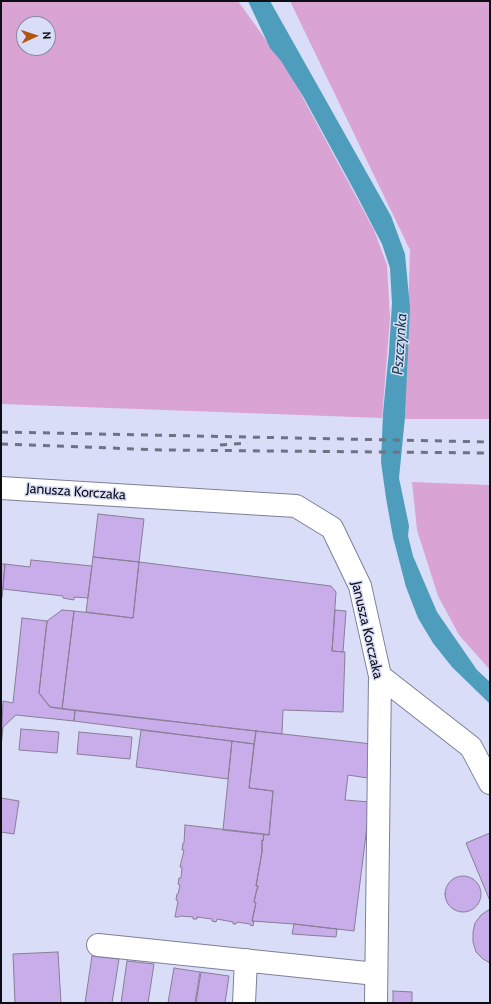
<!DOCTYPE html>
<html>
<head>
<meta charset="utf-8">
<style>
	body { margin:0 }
	#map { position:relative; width:491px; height:1004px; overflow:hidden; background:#d9ddf7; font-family:Cabin,sans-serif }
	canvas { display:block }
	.frame { position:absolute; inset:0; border:2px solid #0c0d15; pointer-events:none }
	.north { position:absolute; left:16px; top:16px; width:40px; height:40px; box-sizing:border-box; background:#d9ddf7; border:1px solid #878a9d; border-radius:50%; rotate:87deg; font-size:11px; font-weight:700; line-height:16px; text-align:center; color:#0c0d15 }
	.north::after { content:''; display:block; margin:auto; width:14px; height:18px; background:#b4540f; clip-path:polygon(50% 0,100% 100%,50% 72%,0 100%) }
</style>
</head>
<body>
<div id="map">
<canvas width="491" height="1004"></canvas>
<div class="frame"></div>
<div class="north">N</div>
</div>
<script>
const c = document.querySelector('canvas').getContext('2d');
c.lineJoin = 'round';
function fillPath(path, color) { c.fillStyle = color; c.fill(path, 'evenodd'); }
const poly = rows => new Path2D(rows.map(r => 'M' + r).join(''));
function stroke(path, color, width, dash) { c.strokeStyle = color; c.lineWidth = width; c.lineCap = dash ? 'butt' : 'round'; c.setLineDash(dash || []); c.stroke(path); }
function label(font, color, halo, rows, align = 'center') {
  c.font = font + ' Cabin,sans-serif'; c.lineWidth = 3; c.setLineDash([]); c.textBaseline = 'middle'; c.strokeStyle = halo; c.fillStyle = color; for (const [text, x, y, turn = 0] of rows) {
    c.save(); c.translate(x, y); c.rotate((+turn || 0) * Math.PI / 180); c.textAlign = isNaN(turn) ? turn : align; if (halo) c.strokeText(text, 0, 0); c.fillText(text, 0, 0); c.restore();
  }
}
fillPath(poly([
	[1,1,238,1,289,72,374,230,387,265,390,318,382,418,1,404],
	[24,24,48,24,48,48,24,48],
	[290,1,488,1,490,3,490,419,405,419,410,250],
	[412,482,490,485,490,670,459,635,438,596,417,530]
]), '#d9a4d3');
fillPath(poly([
	[248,1,270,1,391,216,405,254,410,308,405,417,399,478,409,526,408,536,413,556,437,612,477,670,490,682,490,704,452,667,433,643,418,618,406,587,393,537,386,498,381,462,383,413,389,351,392,303,390,268,382,244,355,192,304,98,281,61,270,48]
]), '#4f9dbc');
const building = poly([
	[98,514,144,519,139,562,93,557,98,514],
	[93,557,139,562,133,618,86,612,93,557],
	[31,560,92,566,88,598,74,597,74,600,63,598,63,596,3,589,5,564,30,567,31,560],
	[139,562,331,586,336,592,332,651,345,652,343,712,283,710,282,734,62,709,74,611,133,618,139,562],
	[1,564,5,564,2,598,1,598,1,564],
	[62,610,74,611,62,709,50,707,39,693,47,621,62,610],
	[335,610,346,611,343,652,332,651,335,610],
	[22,618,47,621,39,693,50,707,75,710,74,721,16,715,3,727,1,748,3,701,13,703,22,618],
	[75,710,256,731,254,744,74,721,75,710],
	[21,729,59,732,57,753,19,750,21,729],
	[141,730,232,741,228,779,136,767,141,730],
	[256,731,372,744,368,778,348,775,345,800,370,802,354,931,294,924,252,921,256,903,254,902,256,893,258,886,256,886,262,852,262,840,263,841,264,834,269,835,273,791,249,788,256,731],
	[79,732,132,737,130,759,77,754,79,732],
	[232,741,254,744,249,788,273,791,269,835,223,830,232,741],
	[1,798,19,801,14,834,1,832,1,798],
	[185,825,264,834,263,841,262,840,262,852,256,886,258,886,256,893,254,902,256,903,252,921,254,921,253,926,250,925,250,924,237,922,236,924,233,924,233,922,217,919,216,922,212,921,212,919,197,917,197,919,193,919,193,917,180,916,179,917,175,917,178,901,176,900,177,894,178,894,180,885,178,884,179,878,181,878,182,867,180,867,184,850,182,850,183,843,184,843,185,825],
	[490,833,490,901,466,843,490,833],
	'445 894a18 18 0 1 1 36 0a18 18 0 1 1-36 0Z',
	[490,909,490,963,483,959,476,952,473,942,473,932,475,923,481,915,490,909],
	[294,924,337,929,336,937,292,934,294,924],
	[58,952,61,1003,15,1003,13,954,58,952],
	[92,956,119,959,112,1003,85,1003,92,956],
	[127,961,154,964,148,1003,121,1003,127,961],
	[174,968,200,972,195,1003,168,1003,174,968],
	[201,972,229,976,225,1003,196,1003,201,972],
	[393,991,412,992,412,1003,393,1003,393,991]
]);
fillPath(building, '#c8adea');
stroke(building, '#887e95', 1);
const minor = poly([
	[1,488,296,506,332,528,360,586,380,676,376,1003],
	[380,676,471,747,490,783],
	[98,945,376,974],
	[244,1003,246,960]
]);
stroke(minor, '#7d8097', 24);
stroke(minor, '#fff', 22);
stroke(poly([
	[1,432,490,442],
	[1,444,164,450,490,453],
	[220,445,248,443]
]), '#6f7283', 3, [7, 7]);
label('14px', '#0c0d15', '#d9ddf7', [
	["Janusza Korczaka",76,492,4],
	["Janusza Korczaka",367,630,77]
]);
label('italic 15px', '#193d4b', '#d9ddf7', [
	["Pszczynka",400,344,-86]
]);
</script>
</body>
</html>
